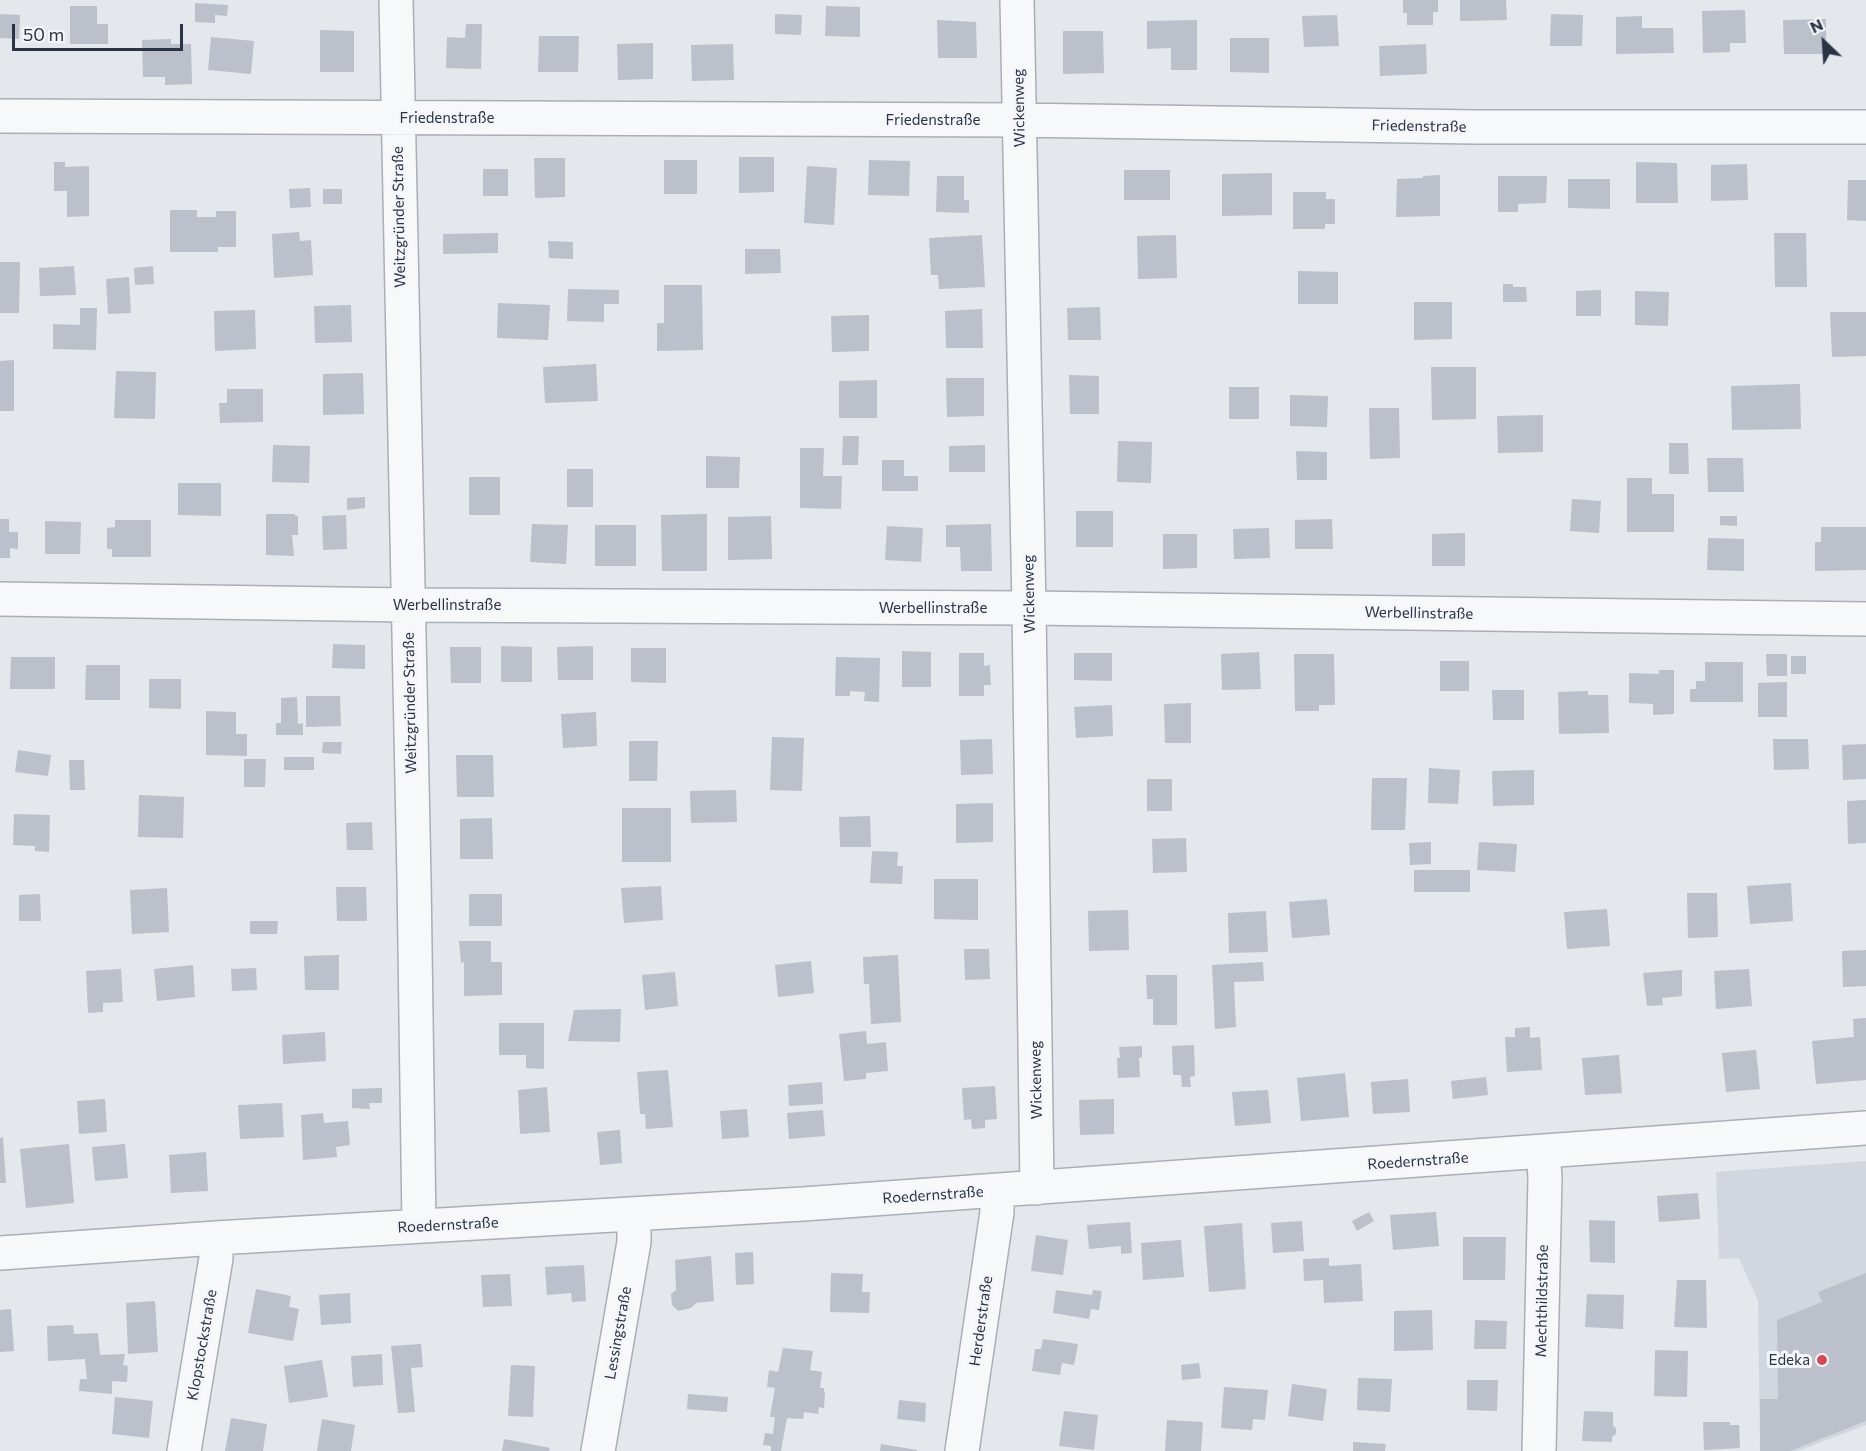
<!DOCTYPE html>
<html>
<head>
<meta charset="utf-8">
<style>
	body { margin:0 }
	#map { position:relative; width:1866px; height:1451px; overflow:hidden; background:#e4e7ec; font-family:Commissioner,sans-serif }
	canvas { display:block }
	.north { position:absolute; left:1794px; top:12px; width:60px; height:60px; -webkit-text-stroke:4px #f4f6f9; paint-order:stroke; rotate:335deg; font-size:16px; font-weight:700; line-height:24px; text-align:center; color:#2b3445 }
	.north::after { content:''; display:block; margin:auto; width:21px; height:27px; background:#2b3445; clip-path:polygon(50% 0,100% 100%,50% 72%,0 100%) }
	.scale { position:absolute; left:12px; top:24px; width:171px; height:27px; box-sizing:border-box; border:3px solid #2b3445; border-top:0; padding-left:8px; font-size:18px; line-height:21px; white-space:nowrap; color:#2b3445; -webkit-text-stroke:4px #f4f6f9; paint-order:stroke }
</style>
</head>
<body>
<div id="map">
<canvas width="1866" height="1451"></canvas>
<div class="north">N</div>
<div class="scale">50 m</div>
</div>
<script>
const c = document.querySelector('canvas').getContext('2d');
c.lineJoin = 'round';
function fillPath(path, color) { c.fillStyle = color; c.fill(path, 'evenodd'); }
const poly = rows => new Path2D(rows.map(r => 'M' + r).join(''));
function stroke(path, color, width, dash) { c.strokeStyle = color; c.lineWidth = width; c.lineCap = dash ? 'butt' : 'round'; c.setLineDash(dash || []); c.stroke(path); }
function label(font, color, halo, rows, align = 'center') {
  c.font = font + ' Commissioner,sans-serif'; c.lineWidth = 6; c.setLineDash([]); c.textBaseline = 'middle'; c.strokeStyle = halo; c.fillStyle = color; for (const [text, x, y, turn = 0] of rows) {
    c.save(); c.translate(x, y); c.rotate((+turn || 0) * Math.PI / 180); c.textAlign = isNaN(turn) ? turn : align; if (halo) c.strokeText(text, 0, 0); c.fillText(text, 0, 0); c.restore();
  }
}
fillPath(poly([
	[1866,1161,1866,1425,1798,1451,1760,1451,1758,1301,1739,1258,1719,1259,1716,1172]
]), '#d2d6de');
fillPath(poly([
	[1403,0,1438,0,1438,12,1433,12,1433,25,1407,25,1407,13,1403,13],
	[1460,0,1506,0,1507,20,1460,21],
	[195,3,228,5,227,16,215,15,215,23,195,22],
	[70,6,97,6,97,24,108,24,108,44,70,44],
	[826,6,860,7,860,37,825,36],
	[1745,10,1746,43,1730,43,1730,52,1703,53,1702,11],
	[0,14,20,15,19,39,0,38],
	[775,14,802,15,801,35,775,34],
	[1551,14,1583,15,1582,46,1550,46],
	[1337,15,1339,46,1304,47,1302,16],
	[1642,16,1642,28,1673,28,1674,53,1616,54,1616,17],
	[1826,19,1826,54,1784,54,1783,20],
	[937,20,976,22,977,58,938,58],
	[1197,20,1197,70,1171,70,1171,48,1147,49,1147,21],
	[466,24,482,24,481,69,446,68,447,37,465,38],
	[320,30,354,31,354,72,320,72],
	[1063,31,1103,31,1104,73,1063,74],
	[539,36,579,36,578,72,538,72],
	[211,37,254,41,251,74,208,70],
	[1230,38,1269,38,1269,73,1230,72],
	[171,39,171,44,191,44,192,84,165,85,165,77,143,77,142,40],
	[653,43,653,79,618,80,617,44],
	[733,44,734,80,692,81,691,45],
	[1426,44,1427,74,1380,76,1379,46],
	[739,157,774,157,774,192,739,193],
	[534,158,565,158,565,197,535,198],
	[664,160,697,160,697,194,664,194],
	[869,160,910,161,909,196,868,195],
	[54,162,65,162,65,167,89,166,89,216,67,217,67,191,54,191],
	[1636,162,1677,163,1678,203,1636,203],
	[1747,164,1748,200,1711,201,1711,165],
	[807,166,837,168,834,225,804,223],
	[483,169,508,169,508,196,483,196],
	[1124,170,1170,170,1170,200,1124,200],
	[1272,173,1272,215,1222,216,1222,174],
	[1440,175,1440,216,1396,217,1397,179,1423,178,1423,176],
	[937,176,964,176,964,200,969,200,969,213,936,212],
	[1498,176,1547,176,1546,203,1518,204,1518,212,1498,212],
	[1568,179,1610,179,1610,209,1568,208],
	[1848,180,1866,180,1866,221,1847,220],
	[310,188,311,207,290,208,289,189],
	[323,189,342,189,342,204,323,204],
	[1293,192,1326,192,1326,199,1335,199,1335,224,1325,224,1325,229,1293,229],
	[170,210,197,210,197,217,216,217,216,211,236,211,236,247,218,247,218,252,170,252],
	[299,232,300,241,311,240,313,275,274,278,272,234],
	[498,233,498,253,443,254,443,234],
	[1774,233,1806,233,1807,287,1775,287],
	[982,235,985,287,939,289,938,275,931,275,929,238],
	[1176,235,1177,278,1138,279,1137,236],
	[548,241,573,242,573,259,549,258],
	[745,249,780,249,781,273,745,274],
	[0,262,20,262,19,313,0,313],
	[74,266,76,295,40,296,39,268],
	[153,266,154,284,135,285,134,268],
	[1298,271,1338,272,1338,304,1298,304],
	[129,277,131,313,108,314,106,279],
	[1503,284,1513,284,1513,287,1526,287,1527,302,1503,302],
	[664,285,702,285,703,350,657,351,657,323,664,323],
	[568,289,619,290,619,304,604,304,604,322,567,321],
	[1601,290,1601,316,1576,316,1576,291],
	[1635,291,1669,292,1668,326,1635,325],
	[1414,302,1452,302,1452,339,1414,340],
	[498,303,550,305,548,340,497,338],
	[351,305,352,342,315,343,314,306],
	[1100,307,1101,340,1068,340,1067,308],
	[80,308,97,308,96,350,53,349,53,324,80,325],
	[982,309,983,348,946,348,945,311],
	[255,310,256,349,215,351,214,311],
	[1830,312,1866,312,1866,356,1832,357],
	[869,315,869,351,832,352,831,316],
	[14,360,14,411,0,411,0,361],
	[596,364,598,401,545,403,543,367],
	[1431,367,1476,367,1476,419,1432,420],
	[116,371,156,372,155,419,114,418],
	[363,373,364,414,323,415,323,374],
	[1069,375,1099,376,1099,414,1070,414],
	[946,378,984,378,984,416,947,417],
	[877,380,877,418,839,418,839,381],
	[1800,384,1801,429,1732,430,1731,386],
	[1229,387,1259,387,1259,419,1229,419],
	[227,389,263,389,263,422,220,423,219,403,227,403],
	[1290,395,1328,396,1327,427,1290,426],
	[1369,408,1399,408,1400,458,1370,459],
	[1543,415,1543,452,1498,453,1497,416],
	[843,436,859,436,858,465,842,465],
	[1118,441,1152,442,1151,483,1117,482],
	[1669,443,1688,443,1689,474,1669,474],
	[273,445,310,446,309,483,272,482],
	[985,445,985,472,949,472,949,446],
	[800,448,824,448,823,476,842,476,841,509,800,508],
	[1296,451,1327,452,1327,480,1297,480],
	[706,456,740,457,739,488,706,488],
	[1707,458,1743,458,1744,492,1708,492],
	[882,460,904,460,904,476,918,476,918,491,882,491],
	[567,469,593,469,593,507,567,507],
	[469,477,500,477,500,515,469,515],
	[1627,478,1652,478,1652,494,1674,494,1674,532,1627,532],
	[178,483,221,483,221,516,178,515],
	[365,497,365,508,347,510,347,498],
	[1572,499,1601,501,1599,533,1570,531],
	[1076,511,1113,511,1113,547,1076,547],
	[266,514,295,514,295,516,298,516,298,535,292,535,294,556,266,555],
	[707,514,707,571,662,571,661,515],
	[346,515,347,549,323,550,322,516],
	[771,516,772,559,728,560,728,517],
	[1720,516,1737,516,1737,526,1720,525],
	[0,519,9,519,9,532,18,532,18,549,10,548,10,558,0,558],
	[1332,519,1333,549,1295,549,1295,520],
	[115,520,151,520,151,557,112,557,112,549,107,549,107,528,115,527],
	[45,521,81,522,80,554,45,554],
	[532,524,568,525,566,564,530,562],
	[991,524,992,571,961,571,960,547,946,547,946,525],
	[595,525,636,525,636,566,595,566],
	[887,526,923,528,921,562,885,560],
	[1821,527,1866,527,1866,570,1815,571,1815,542,1821,542],
	[1269,528,1270,558,1234,559,1233,529],
	[1465,533,1465,566,1432,566,1432,534],
	[1163,534,1197,534,1197,568,1163,569],
	[1708,538,1744,539,1744,571,1707,570],
	[333,644,365,645,365,669,332,668],
	[501,646,532,647,532,682,501,682],
	[593,646,593,680,558,680,557,647],
	[450,647,481,647,481,683,451,683],
	[631,648,666,648,666,683,631,682],
	[902,651,931,652,931,687,902,687],
	[1259,652,1261,689,1222,690,1221,654],
	[959,653,984,653,984,666,990,665,991,685,984,685,984,696,959,696],
	[1074,653,1112,653,1112,681,1074,680],
	[1294,654,1334,654,1335,705,1319,705,1319,711,1295,711],
	[1766,654,1787,654,1787,676,1767,676],
	[1791,656,1806,656,1806,674,1791,674],
	[11,657,55,657,55,689,10,689],
	[836,657,880,658,879,702,864,701,865,692,850,691,850,696,835,696],
	[1440,661,1469,661,1469,691,1440,691],
	[1705,662,1743,662,1743,702,1690,702,1690,689,1696,689,1696,681,1705,681],
	[86,665,120,665,120,700,85,700],
	[1659,670,1674,670,1674,714,1653,715,1653,704,1629,703,1629,673,1659,674],
	[149,679,181,679,181,709,149,708],
	[1787,682,1787,717,1758,717,1758,683],
	[1492,690,1524,690,1524,720,1493,720],
	[1588,691,1588,695,1608,695,1609,733,1559,734,1558,692],
	[306,696,340,696,341,726,306,727],
	[297,697,298,724,303,723,303,735,276,735,276,723,281,723,281,698],
	[1191,703,1191,743,1165,743,1164,704],
	[1112,705,1113,736,1076,738,1074,707],
	[206,711,236,712,236,734,247,734,247,756,206,755],
	[596,712,597,746,563,748,561,714],
	[772,737,804,738,802,791,770,790],
	[992,739,993,774,961,775,960,740],
	[1773,739,1808,739,1809,769,1774,770],
	[629,741,658,741,657,781,629,781],
	[323,742,342,742,341,754,322,753],
	[1866,744,1866,779,1843,780,1842,745],
	[18,750,51,755,48,776,15,772],
	[456,755,493,755,494,797,457,797],
	[284,757,314,757,314,770,284,770],
	[244,759,266,759,265,787,244,787],
	[69,760,84,760,85,790,70,790],
	[1429,768,1460,770,1458,804,1428,803],
	[1534,770,1534,805,1493,806,1492,771],
	[1372,778,1407,778,1405,830,1371,830],
	[1147,779,1172,779,1172,811,1147,811],
	[736,790,737,822,691,823,690,791],
	[139,795,184,797,183,838,138,837],
	[1866,800,1866,843,1848,844,1847,801],
	[993,803,993,842,956,843,956,804],
	[622,808,671,808,671,862,622,862],
	[14,814,50,815,49,852,35,851,35,846,13,845],
	[870,816,871,847,840,847,839,817],
	[492,818,493,859,460,859,460,819],
	[372,822,373,850,347,850,346,823],
	[1186,838,1187,872,1153,873,1152,839],
	[1431,842,1431,864,1410,865,1409,843],
	[1479,842,1517,844,1515,872,1477,870],
	[872,851,898,852,897,866,903,866,902,884,870,883],
	[1414,870,1470,870,1470,892,1414,892],
	[934,879,978,879,978,920,934,919],
	[1791,883,1793,921,1750,924,1747,886],
	[661,886,663,920,624,923,621,888],
	[336,887,366,887,367,921,337,921],
	[167,888,169,932,132,934,130,890],
	[1687,893,1717,893,1718,937,1688,938],
	[40,894,41,921,19,921,19,895],
	[469,894,502,894,502,926,469,926],
	[1327,899,1330,935,1292,938,1289,902],
	[1607,909,1610,946,1567,949,1564,912],
	[1128,910,1129,950,1089,951,1088,911],
	[1266,911,1268,952,1229,953,1228,913],
	[250,921,278,921,277,934,250,934],
	[459,941,491,941,491,962,502,962,502,995,464,996,464,962,461,963],
	[964,949,989,949,990,979,965,980],
	[1866,950,1866,986,1843,987,1842,951],
	[339,955,339,990,305,990,304,956],
	[898,955,901,1022,871,1024,869,984,864,984,863,957],
	[811,961,814,993,778,997,775,965],
	[1263,962,1264,981,1234,982,1236,1027,1215,1029,1212,965],
	[193,965,195,997,157,1001,154,969],
	[256,968,257,990,232,991,231,969],
	[121,969,123,1002,103,1003,103,1012,88,1013,86,971],
	[1749,969,1752,1006,1716,1009,1714,971],
	[1682,970,1682,996,1662,998,1663,1005,1647,1006,1643,973],
	[675,972,678,1006,645,1010,642,975],
	[1146,975,1177,975,1177,1025,1153,1025,1153,999,1147,999],
	[621,1009,620,1042,568,1041,574,1010],
	[1866,1018,1866,1080,1816,1084,1812,1041,1854,1037,1853,1019],
	[499,1023,544,1023,544,1069,526,1068,526,1055,499,1055],
	[1530,1027,1530,1038,1540,1037,1542,1070,1507,1072,1505,1037,1515,1037,1515,1028],
	[866,1031,867,1044,886,1042,888,1071,866,1073,866,1079,844,1081,839,1034],
	[325,1032,326,1061,283,1064,282,1035],
	[1194,1045,1195,1076,1190,1077,1191,1087,1182,1087,1181,1075,1173,1075,1172,1046],
	[1142,1046,1142,1057,1139,1058,1140,1077,1118,1078,1117,1058,1120,1058,1119,1047],
	[1756,1050,1760,1089,1726,1092,1722,1053],
	[1619,1055,1622,1093,1585,1095,1582,1058],
	[668,1070,673,1127,646,1129,645,1114,640,1114,637,1072],
	[1345,1073,1349,1117,1301,1121,1297,1078],
	[1486,1077,1488,1095,1453,1099,1451,1081],
	[1408,1079,1410,1112,1373,1114,1371,1082],
	[822,1082,823,1104,789,1106,788,1085],
	[995,1086,997,1119,985,1120,985,1128,972,1129,971,1119,964,1120,962,1088],
	[547,1087,550,1132,520,1134,518,1090],
	[382,1088,382,1103,369,1103,370,1109,352,1108,352,1089],
	[1268,1090,1271,1123,1235,1126,1232,1092],
	[105,1099,107,1132,79,1134,77,1101],
	[1114,1099,1114,1134,1080,1135,1079,1100],
	[282,1103,284,1137,240,1139,238,1105],
	[747,1109,749,1137,722,1139,720,1111],
	[823,1110,825,1136,789,1139,787,1113],
	[323,1113,324,1123,348,1121,350,1145,336,1147,337,1157,303,1160,301,1115],
	[620,1130,622,1163,600,1165,597,1132],
	[3,1137,6,1183,0,1183,0,1138],
	[69,1144,74,1203,26,1208,20,1149],
	[125,1144,128,1178,95,1181,92,1147],
	[206,1152,208,1191,171,1193,169,1155],
	[1698,1193,1700,1219,1659,1222,1657,1196],
	[1369,1212,1374,1221,1357,1231,1352,1221],
	[1436,1212,1439,1246,1393,1250,1390,1215],
	[1589,1220,1615,1221,1615,1263,1590,1262],
	[1302,1221,1304,1251,1273,1253,1271,1223],
	[1130,1222,1132,1253,1121,1254,1121,1246,1089,1249,1087,1225],
	[1242,1223,1246,1289,1209,1292,1204,1226],
	[1036,1235,1068,1240,1063,1275,1031,1271],
	[1463,1237,1506,1237,1505,1280,1463,1280],
	[1181,1240,1184,1277,1143,1280,1141,1243],
	[753,1252,754,1284,736,1285,735,1253],
	[711,1256,714,1301,696,1303,691,1308,678,1311,672,1305,671,1294,676,1290,675,1260],
	[1329,1258,1329,1266,1361,1264,1363,1301,1324,1303,1323,1280,1304,1281,1303,1259],
	[584,1265,586,1301,572,1302,571,1293,547,1295,545,1267],
	[831,1273,863,1274,862,1292,870,1292,869,1313,830,1312],
	[1866,1273,1866,1421,1790,1451,1760,1451,1760,1399,1778,1399,1777,1320,1822,1302,1818,1292],
	[510,1274,512,1306,483,1307,481,1275],
	[1677,1280,1706,1280,1707,1328,1674,1327],
	[256,1289,291,1296,289,1307,299,1309,293,1341,248,1333],
	[1056,1290,1092,1295,1093,1290,1102,1291,1099,1310,1091,1309,1089,1319,1053,1313],
	[350,1293,351,1323,321,1325,319,1295],
	[1587,1294,1624,1295,1623,1329,1585,1327],
	[155,1301,158,1352,128,1354,126,1303],
	[11,1309,14,1351,0,1352,0,1310],
	[1432,1310,1433,1350,1394,1351,1394,1311],
	[1475,1320,1507,1321,1506,1349,1474,1349],
	[73,1325,74,1334,98,1333,100,1355,125,1354,123,1365,128,1366,127,1382,112,1381,112,1394,79,1391,80,1379,87,1379,85,1359,48,1361,47,1326],
	[1043,1339,1078,1344,1074,1365,1062,1363,1060,1375,1032,1371,1035,1349,1041,1349],
	[421,1344,423,1367,411,1368,415,1412,398,1413,391,1346],
	[783,1348,813,1351,810,1370,822,1372,820,1388,824,1388,824,1392,825,1392,824,1408,819,1407,818,1414,804,1412,803,1419,787,1418,781,1451,771,1451,771,1446,763,1445,765,1433,773,1434,775,1417,770,1417,775,1388,767,1387,769,1370,778,1372],
	[1655,1350,1688,1351,1687,1397,1654,1396],
	[382,1354,383,1385,353,1387,351,1356],
	[322,1360,328,1397,289,1403,284,1366],
	[1199,1363,1201,1378,1182,1380,1181,1365],
	[511,1365,535,1366,533,1417,508,1416],
	[1358,1378,1392,1379,1390,1412,1357,1410],
	[1467,1380,1498,1380,1497,1411,1467,1410],
	[1292,1384,1327,1389,1323,1421,1288,1416],
	[1224,1387,1268,1390,1265,1420,1253,1419,1252,1430,1221,1428],
	[688,1394,728,1397,727,1412,687,1409],
	[115,1397,153,1401,149,1438,112,1434],
	[899,1400,926,1403,925,1422,897,1419],
	[1064,1411,1098,1415,1094,1450,1059,1446],
	[1584,1411,1613,1412,1613,1426,1616,1428,1616,1434,1612,1437,1612,1442,1582,1441],
	[231,1418,267,1424,263,1451,225,1451],
	[322,1419,355,1425,351,1451,317,1451],
	[1167,1420,1203,1422,1201,1451,1165,1451],
	[1703,1422,1730,1422,1730,1425,1739,1425,1740,1448,1704,1450],
	[504,1439,550,1448,549,1451,502,1451],
	[1353,1442,1386,1444,1385,1451,1353,1451],
	[881,1444,917,1450,917,1451,880,1451]
]), '#bbc0ca');
const minor = poly([
	[396,0,414,878,419,1226],
	[1017,0,1029,608,1037,1188],
	[0,116,1019,120,1476,127,1866,127],
	[0,599,407,605,1029,608,1866,619],
	[0,1253,216,1238,803,1204,1866,1128],
	[184,1451,216,1258,216,1238],
	[598,1451,634,1242,634,1215],
	[962,1451,997,1212,997,1191],
	[1539,1451,1545,1177,1543,1152]
]);
stroke(minor, '#a9aeb7', 36);
stroke(minor, '#f7f8fa', 33);
for (const [x, y, r, color] of [
	[1822,1360,6,"#d1495b"]
]) { const dot = new Path2D(); dot.arc(x, y, r, 0, 2 * Math.PI); c.fillStyle = color; c.fill(dot); stroke(dot, '#f4f6f9', 2); }
label('15px', '#2b3445', '#f4f6f9', [
	["Wickenweg",1019,108,-91],
	["Friedenstraße",447,118],
	["Friedenstraße",933,120],
	["Friedenstraße",1419,126,1],
	["Weitzgründer Straße",399,217,-91],
	["Wickenweg",1029,594,-91],
	["Werbellinstraße",447,605],
	["Werbellinstraße",933,608],
	["Werbellinstraße",1419,613,1],
	["Weitzgründer Straße",410,703,-91],
	["Wickenweg",1036,1080,-91],
	["Roedernstraße",1418,1161,-4],
	["Roedernstraße",933,1195,-4],
	["Roedernstraße",448,1225,-3],
	["Mechthildstraße",1542,1301,-89],
	["Herderstraße",981,1321,-82],
	["Lessingstraße",618,1333,-80],
	["Klopstockstraße",202,1345,-80]
]);
label('15px', '#2b3445', '#f4f6f9', [
	["Edeka",1810,1360]
], 'right');
</script>
</body>
</html>
